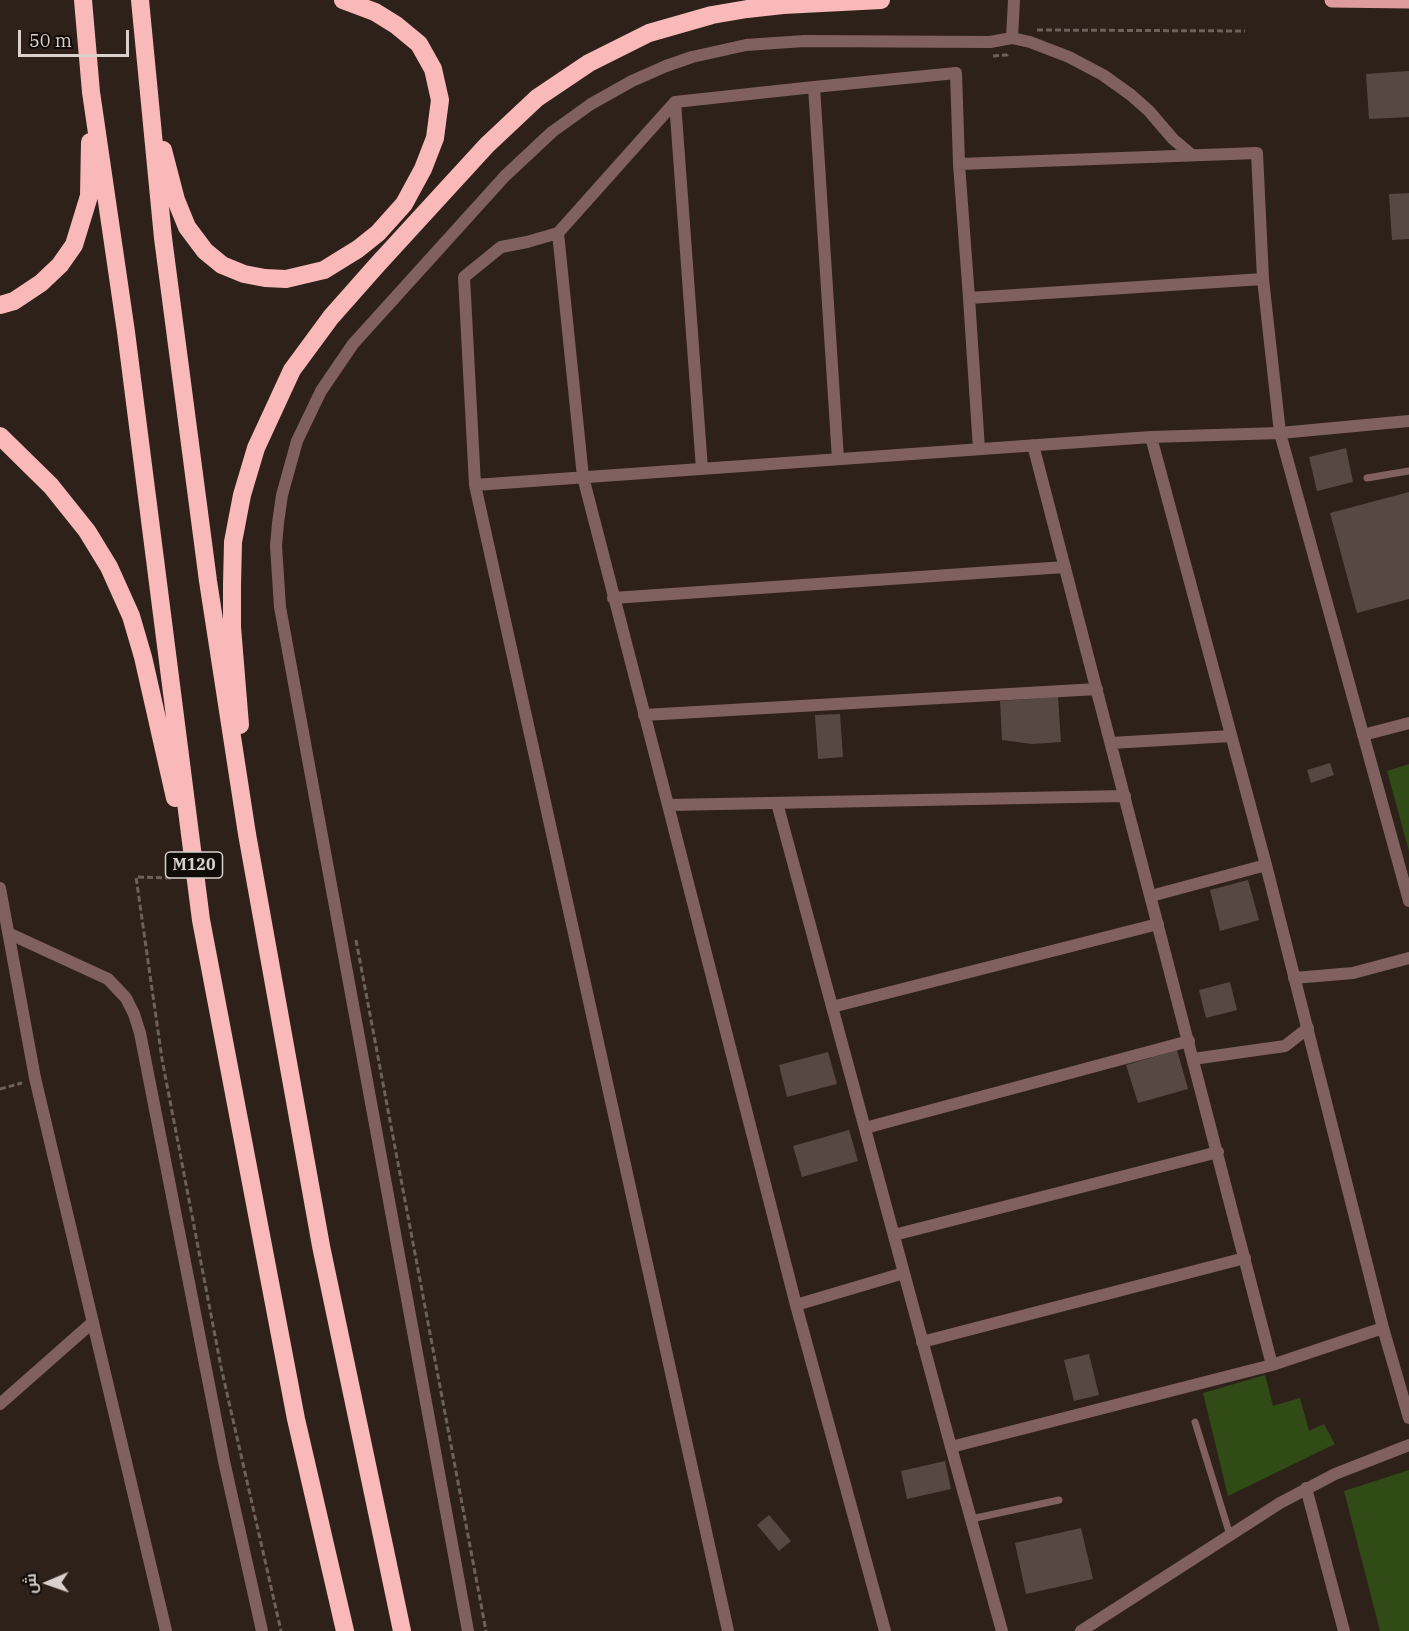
<!DOCTYPE html>
<html>
<head>
<meta charset="utf-8">
<style>
	body { margin:0 }
	#map { position:relative; width:1409px; height:1631px; overflow:hidden; background:#2e211a; font-family:"IBM Plex Serif",Cairo,serif }
	canvas { display:block }
	.north { position:absolute; left:18px; top:1553px; width:60px; height:60px; -webkit-text-stroke:4px #120c09; paint-order:stroke; rotate:268deg; font-size:16px; font-weight:700; line-height:24px; text-align:center; color:#dad1cd }
	.north::after { content:''; display:block; margin:auto; width:21px; height:27px; background:#dad1cd; clip-path:polygon(50% 0,100% 100%,50% 72%,0 100%) }
	.scale { position:absolute; left:18px; top:30px; width:111px; height:27px; box-sizing:border-box; border:3px solid #dad1cd; border-top:0; padding-left:8px; font-size:18px; line-height:21px; white-space:nowrap; color:#dad1cd; -webkit-text-stroke:4px #120c09; paint-order:stroke }
</style>
</head>
<body>
<div id="map">
<canvas width="1409" height="1631"></canvas>
<div class="north">ش</div>
<div class="scale">50 m</div>
</div>
<script>
const c = document.querySelector('canvas').getContext('2d');
c.lineJoin = 'round';
function fillPath(path, color) { c.fillStyle = color; c.fill(path, 'evenodd'); }
const poly = rows => new Path2D(rows.map(r => 'M' + r).join(''));
function stroke(path, color, width, dash) { c.strokeStyle = color; c.lineWidth = width; c.lineCap = dash ? 'butt' : 'round'; c.setLineDash(dash || []); c.stroke(path); }
function label(font, color, halo, rows, align = 'center') {
  c.font = font + ' "IBM Plex Serif",serif'; c.lineWidth = 6; c.setLineDash([]); c.textBaseline = 'middle'; c.strokeStyle = halo; c.fillStyle = color; for (const [text, x, y, turn = 0] of rows) {
    c.save(); c.translate(x, y); c.rotate((+turn || 0) * Math.PI / 180); c.textAlign = isNaN(turn) ? turn : align; if (halo) c.strokeText(text, 0, 0); c.fillText(text, 0, 0); c.restore();
  }
}
fillPath(poly([
	[1409,764,1409,851,1387,771],
	[1265,1375,1273,1406,1300,1398,1309,1431,1324,1424,1335,1444,1228,1496,1203,1393],
	[1409,1470,1409,1631,1380,1631,1344,1491]
]), '#314b16');
fillPath(poly([
	[1409,71,1409,117,1369,119,1366,74],
	[1409,193,1409,239,1392,240,1389,194],
	[1346,448,1353,482,1317,491,1309,457],
	[1409,492,1409,599,1357,613,1330,513],
	[1058,697,1061,742,1032,744,1002,740,1000,701],
	[840,714,843,757,818,759,815,715],
	[1330,763,1334,775,1311,783,1307,770],
	[1248,880,1259,920,1220,931,1210,890],
	[1230,982,1237,1010,1206,1018,1199,990],
	[1177,1050,1188,1089,1138,1103,1126,1065],
	[828,1052,837,1084,787,1097,779,1065],
	[849,1130,858,1161,802,1177,793,1146],
	[1089,1354,1099,1395,1074,1401,1064,1360],
	[945,1461,951,1489,907,1499,901,1471],
	[769,1515,791,1541,779,1551,757,1525],
	[1081,1528,1093,1579,1026,1594,1015,1543]
]), '#584843');
stroke(poly([
	[1037,30,1245,31],
	[993,56,1007,55,1009,52],
	[171,878,136,877,162,1059,221,1367,281,1631],
	[356,940,486,1631],
	[0,1089,22,1083]
]), '#6c615b', 3, [6, 3]);
stroke(poly([
	[1367,478,1409,471],
	[1195,1422,1230,1535],
	[971,1519,1059,1500]
]), '#816160', 7);
stroke(poly([
	[1012,38,1030,42,1069,57,1103,75,1131,95,1149,111,1173,139,1192,155],
	[675,102,558,233,527,242,501,247,464,277,475,485,728,1631],
	[558,233,583,477,668,805,1125,796],
	[1263,279,969,298,959,164,1257,153,1263,279,1280,433,1409,901],
	[969,298,979,449],
	[1151,437,1266,865,1383,1328,1409,1418],
	[1033,445,1272,1365],
	[838,459,814,87,956,73,959,164],
	[702,469,675,102,814,87],
	[475,485,1151,437,1280,433,1409,421],
	[613,598,1065,567],
	[644,715,1097,689],
	[1363,735,1409,723],
	[1111,743,1231,736],
	[777,803,951,1447,1002,1631],
	[668,805,796,1305,885,1631],
	[0,888,35,1078,166,1631],
	[1151,896,1266,865],
	[1294,978,1353,973,1409,958],
	[832,1007,1158,924],
	[1193,1059,1285,1046,1308,1028],
	[865,1128,1189,1041],
	[894,1235,1218,1152],
	[796,1305,904,1273],
	[922,1342,1245,1258],
	[0,1404,93,1322],
	[951,1447,1272,1365,1383,1328],
	[1306,1488,1344,1631],
	[1081,1631,1280,1503,1335,1474,1409,1445]
]), '#816160', 12);
stroke(poly([
	[10,934,108,979,126,998,134,1014,140,1033,224,1461,262,1631],
	[468,1631,280,607,276,546,278,523,282,495,297,441,321,391,353,344,505,176,552,132,591,104,632,81,666,66,692,57,746,45,804,41,990,42,1012,38,1014,0]
]), '#816160', 12);
stroke(poly([
	[1332,0,1409,1]
]), '#df9c9d', 15);
stroke(poly([
	[83,0,91,92,126,332,201,920,296,1419,345,1631],
	[140,0,163,238,208,581,247,834,321,1246,402,1631],
	[163,150,176,200,187,227,205,251,222,265,244,274,265,278,286,279,324,270,358,249,378,233,404,204,423,169,435,138,440,100,433,69,419,44,396,25,375,12,343,0],
	[0,305,14,301,41,283,60,265,74,245,89,196,90,142],
	[0,436,51,486,87,531,109,567,131,616,143,657,175,798],
	[240,725,232,627,232,585,233,542,242,495,256,448,292,370,331,317,377,265,487,145,537,98,589,63,649,33,712,15,747,9,783,5,881,0]
]), '#fab9b9', 18);
for (const [x, y, w] of [
	[194,865,57]
]) { const box = new Path2D(); box.roundRect(x - w / 2, y - 13, w, 26, 4.5); c.fillStyle = '#120c09'; c.fill(box); stroke(box, '#dad1cd', 1.5); }
label('bold 16px', '#dad1cd', null, [
	["M120",194,865]
]);
</script>
</body>
</html>
